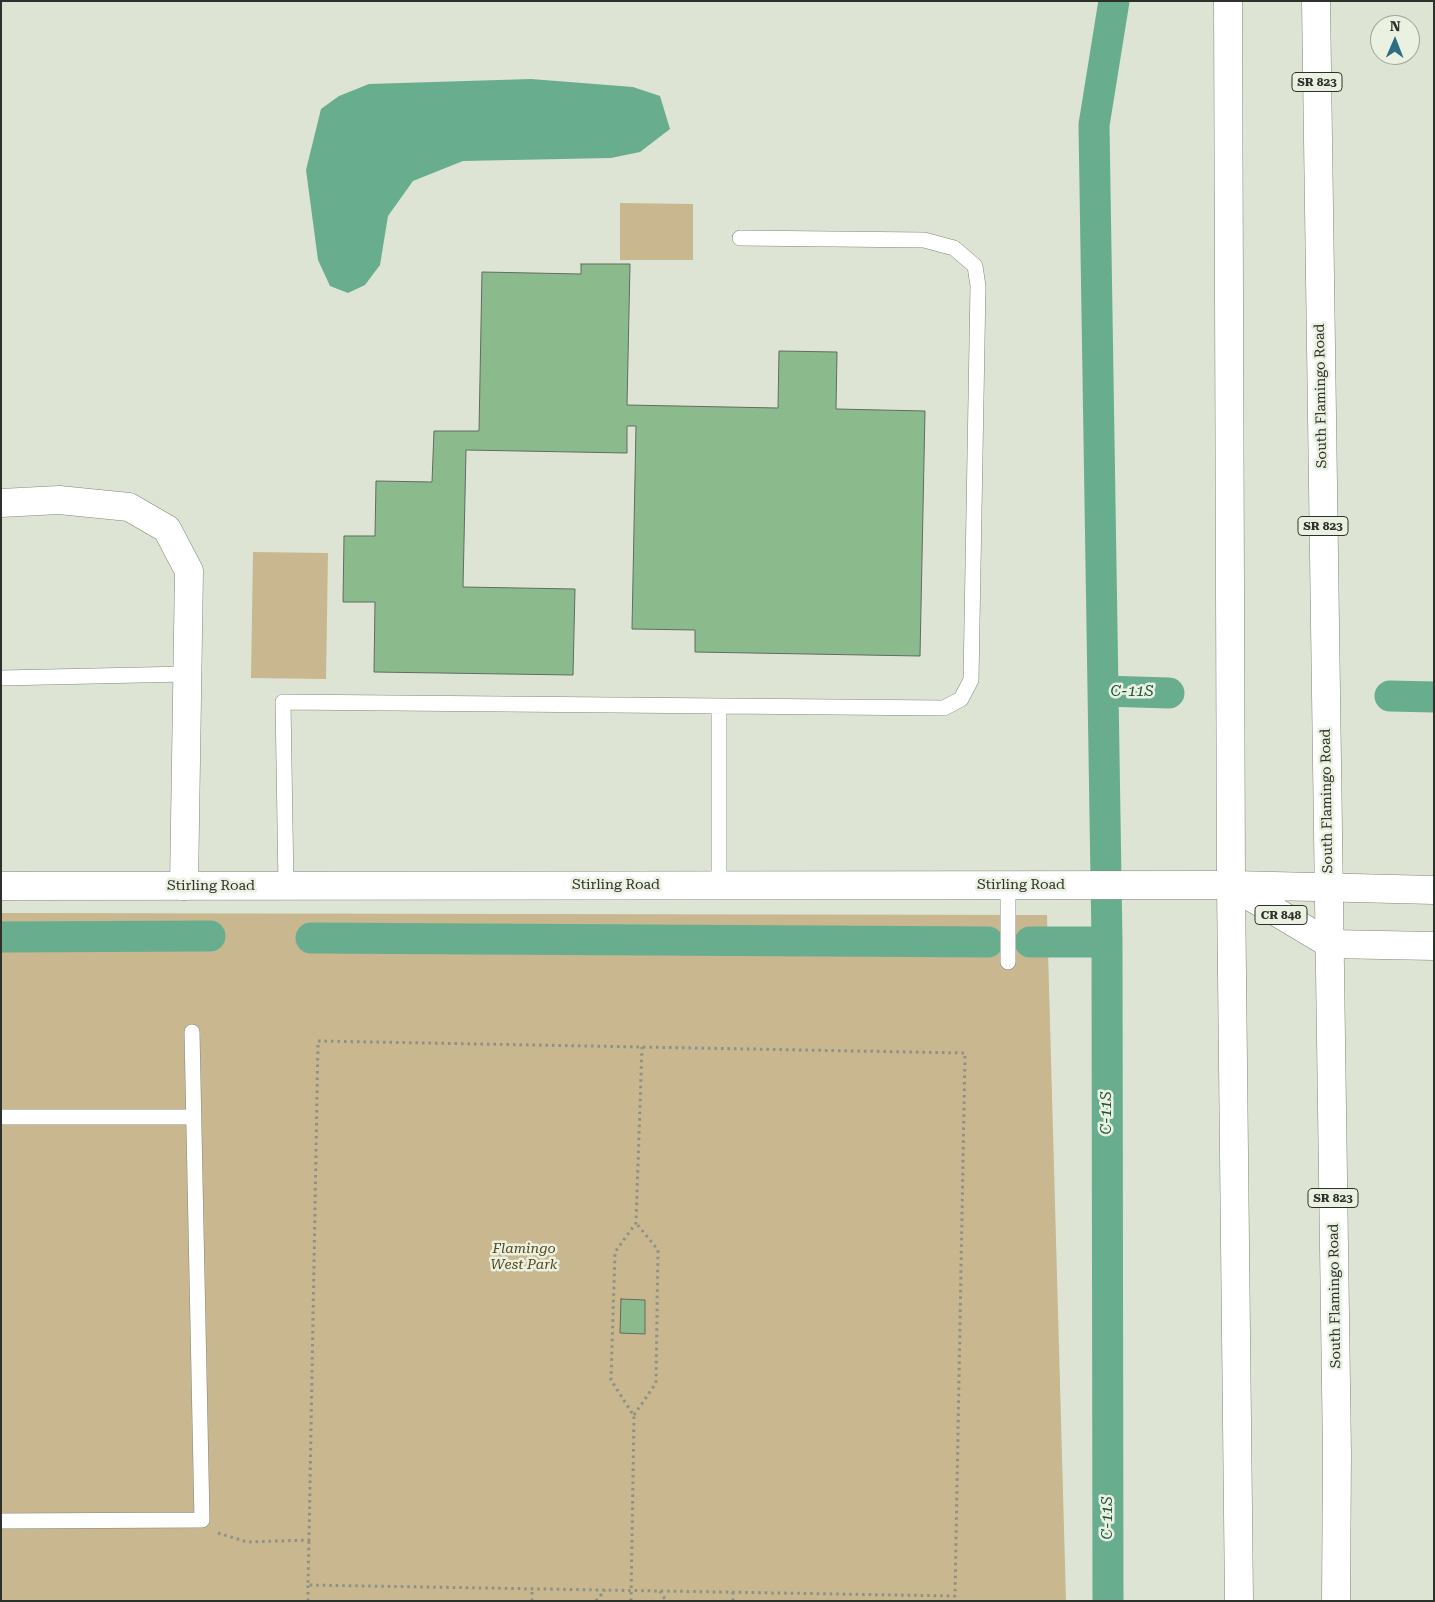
<!DOCTYPE html>
<html>
<head>
<meta charset="utf-8">
<style>
	body { margin:0 }
	#map { position:relative; width:1435px; height:1602px; overflow:hidden; background:#dde4d3; font-family:"Roboto Serif",serif }
	canvas { display:block }
	.frame { position:absolute; inset:0; border:2px solid #2e312b; pointer-events:none }
	.north { position:absolute; left:1370px; top:15px; width:50px; height:50px; box-sizing:border-box; background:#eaf1e0; border:1px solid #9fa498; border-radius:50%; rotate:1deg; font-size:14px; font-weight:700; line-height:20px; text-align:center; color:#2e312b }
	.north::after { content:''; display:block; margin:auto; width:18px; height:22px; background:#2e6e82; clip-path:polygon(50% 0,100% 100%,50% 72%,0 100%) }
</style>
</head>
<body>
<div id="map">
<canvas width="1435" height="1602"></canvas>
<div class="frame"></div>
<div class="north">N</div>
</div>
<script>
const c = document.querySelector('canvas').getContext('2d');
c.lineJoin = 'round';
function fillPath(path, color) { c.fillStyle = color; c.fill(path, 'evenodd'); }
const poly = rows => new Path2D(rows.map(r => 'M' + r).join(''));
function stroke(path, color, width, dash) { c.strokeStyle = color; c.lineWidth = width; c.lineCap = dash ? 'butt' : 'round'; c.setLineDash(dash || []); c.stroke(path); }
function label(font, color, halo, rows, align = 'center') {
  c.font = font + ' "Roboto Serif",serif'; c.lineWidth = 5; c.setLineDash([]); c.textBaseline = 'middle'; c.strokeStyle = halo; c.fillStyle = color; for (const [text, x, y, turn = 0] of rows) {
    c.save(); c.translate(x, y); c.rotate((+turn || 0) * Math.PI / 180); c.textAlign = isNaN(turn) ? turn : align; if (halo) c.strokeText(text, 0, 0); c.fillText(text, 0, 0); c.restore();
  }
}
fillPath(poly([
	[620,203,693,204,693,260,620,260],
	[253,552,328,553,326,679,251,678],
	[1,913,1047,915,1066,1601,1,1601]
]), '#c8b78f');
fillPath(poly([
	[531,79,633,87,660,96,670,129,640,152,611,158,463,161,413,181,388,216,380,265,365,285,348,293,330,286,318,260,306,170,321,109,339,96,369,84]
]), '#69ad8f');
stroke(poly([
	[1103,691,1169,693],
	[1390,696,1434,697],
	[1,937,210,936],
	[311,938,988,942],
	[1030,942,1107,942],
	[1108,1601,1107,942,1094,125,1114,1]
]), '#69ad8f', 31);
const building = poly([
	[581,264,630,264,627,405,778,408,779,351,837,352,836,409,925,411,920,656,695,652,695,630,632,629,636,426,627,426,627,453,466,450,463,587,575,589,573,675,374,672,375,602,343,602,344,536,375,536,376,481,432,482,434,431,479,431,482,272,581,274,581,264],
	[621,1299,645,1300,645,1334,620,1333,621,1299]
]);
fillPath(building, '#8bbb8d');
stroke(building, '#606c60', 1);
const service = poly([
	[1,678,187,674],
	[719,706,719,885],
	[286,886,283,702,944,708,961,699,971,680,978,286,975,266,954,248,924,240,740,238],
	[1008,962,1008,885],
	[1,1117,194,1117],
	[1,1521,202,1520,192,1032]
]);
const minor = poly([
	[1,503,59,500,129,507,167,529,189,571,184,886]
]);
const tertiary = poly([
	[1,886,1231,885]
]);
const primary = poly([
	[1231,885,1330,944,1434,946],
	[1233,885,1434,890]
]);
const trunk = poly([
	[1228,1,1231,885,1239,1601],
	[1316,1,1337,1453,1336,1601]
]);
stroke(service, '#818778', 16);
stroke(minor, '#818778', 29);
stroke(tertiary, '#818778', 29);
stroke(primary, '#818778', 29);
stroke(trunk, '#818778', 29);
stroke(poly([
	[634,1415,656,1383,658,1250,636,1223],
	[218,1533,247,1542,309,1540,318,1041,965,1053,955,1596,308,1585,309,1540],
	[660,1591,666,1601],
	[308,1601,308,1585],
	[532,1601,532,1588],
	[596,1601,605,1590],
	[631,1601,634,1416,611,1380,615,1252,636,1223,642,1047],
	[733,1601,733,1592]
]), '#8c9286', 3, [2.5, 4]);
stroke(service, '#fff', 15);
stroke(minor, '#fff', 28);
stroke(tertiary, '#fff', 28);
stroke(primary, '#fff', 28);
stroke(trunk, '#fff', 28);
for (const [x, y, w] of [
	[1317,82,50],
	[1323,526,50],
	[1281,915,52],
	[1333,1198,50]
]) { const box = new Path2D(); box.roundRect(x - w / 2, y - 9.5, w, 19, 4); c.fillStyle = '#eaf1e0'; c.fill(box); stroke(box, '#2e312b', 1); }
label('bold 12px', '#2e312b', null, [
	["SR 823",1317,82],
	["SR 823",1323,526],
	["CR 848",1281,915],
	["SR 823",1333,1198]
]);
label('14px', '#2e312b', '#eaf1e0', [
	["South Flamingo Road",1321,396,-91],
	["South Flamingo Road",1327,801,-91],
	["Stirling Road",616,885],
	["Stirling Road",1021,885],
	["Stirling Road",211,886],
	["South Flamingo Road",1335,1296,-91]
]);
label('italic 14px', '#574617', '#eaf1e0', [
	["Flamingo",524,1249],
	["West Park",524,1265]
]);
label('italic 15px', '#1a513c', '#eaf1e0', [
	["C-11S",1132,692],
	["C-11S",1107,1113,-90],
	["C-11S",1108,1518,-90]
]);
</script>
</body>
</html>
